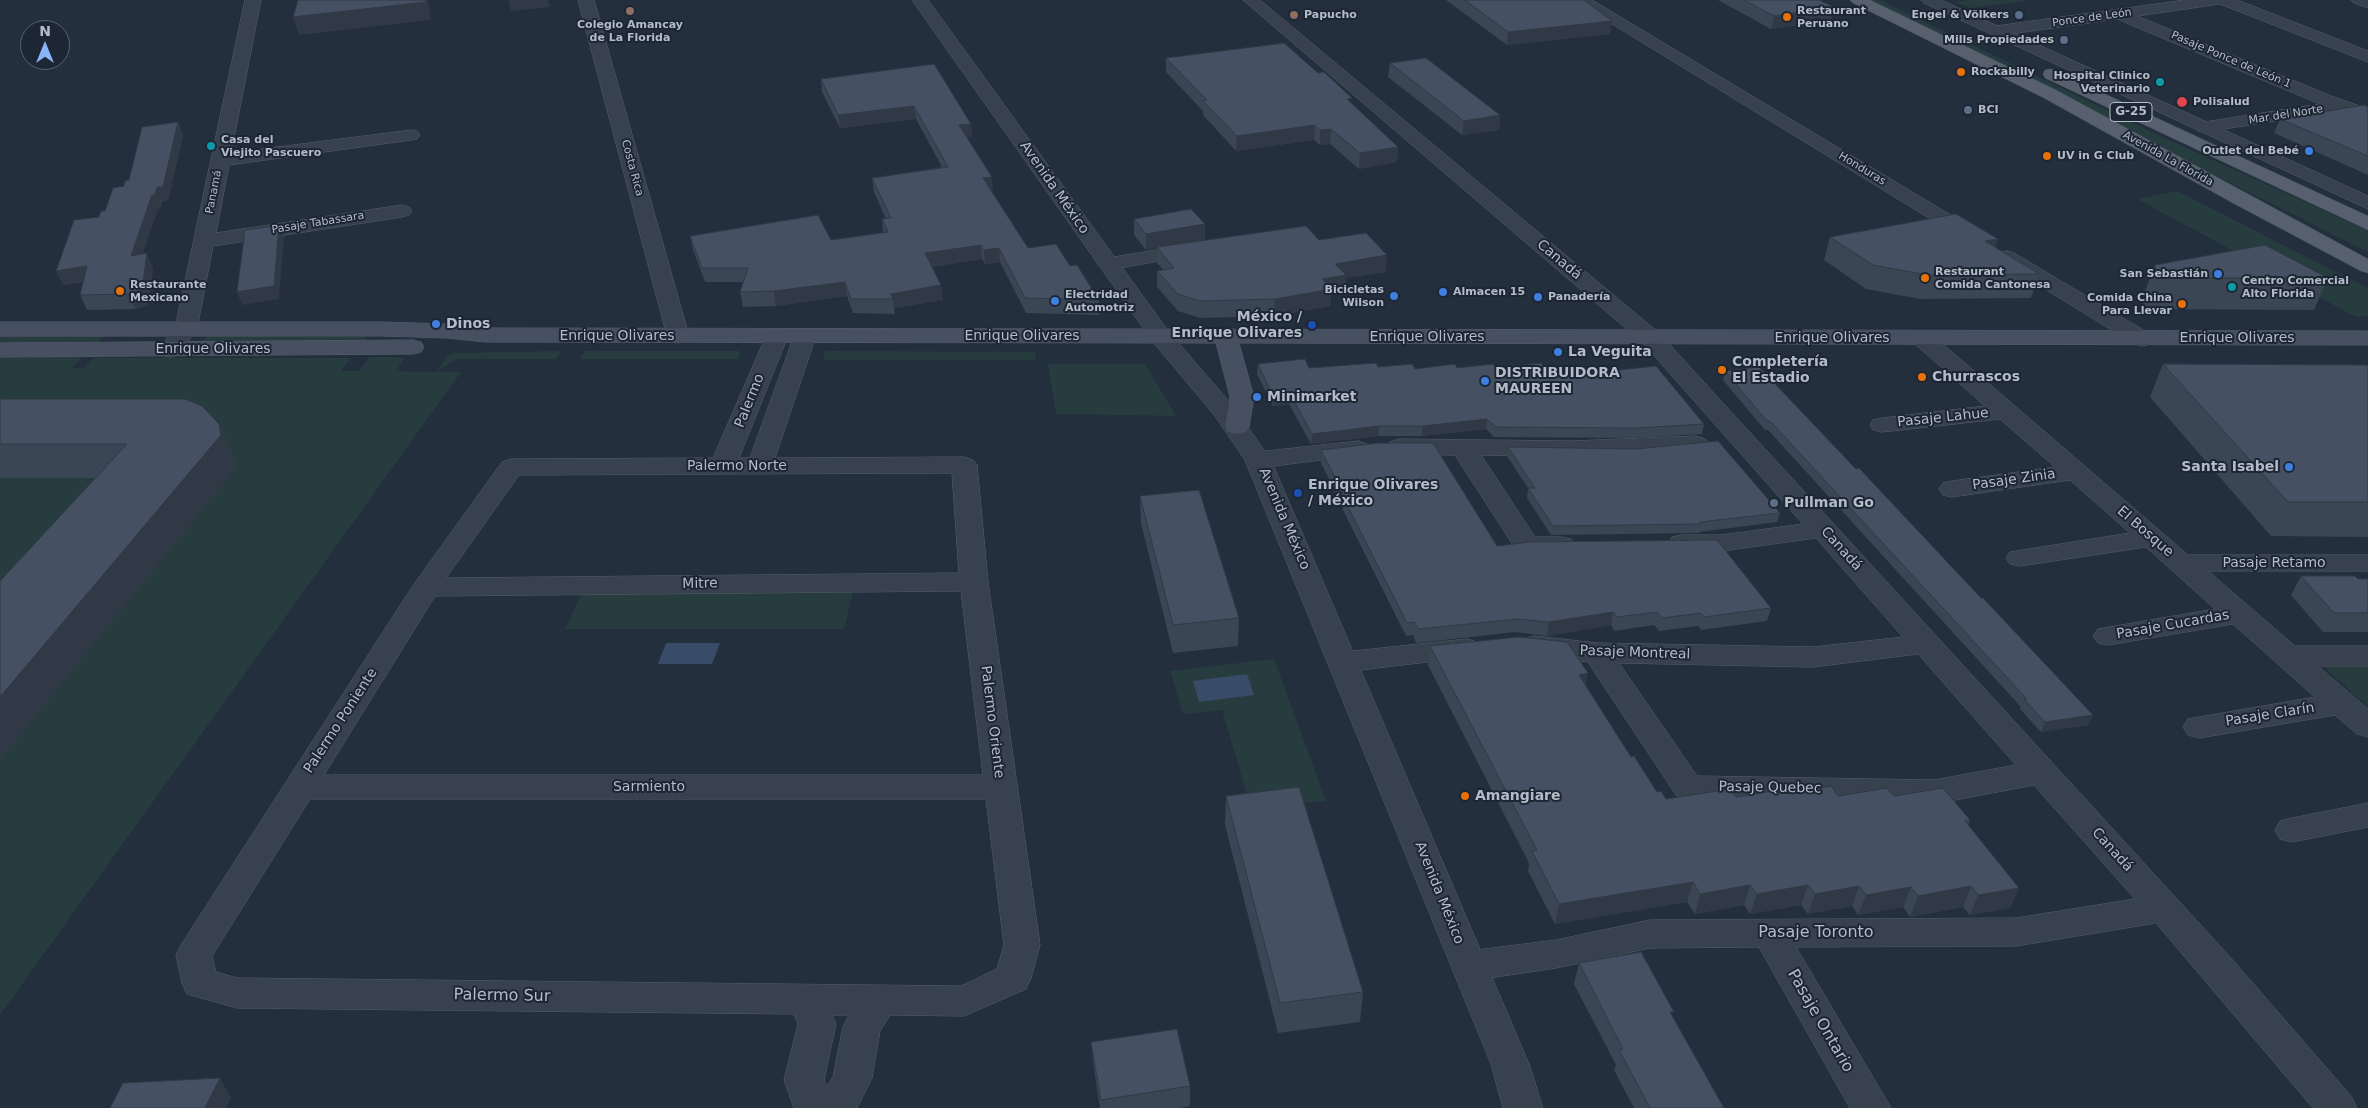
<!DOCTYPE html>
<html>
<head>
<meta charset="utf-8">
<style>
	body { margin:0 }
	#map { position:relative; width:2368px; height:1108px; overflow:hidden; background:#242f3e; font-family:"DejaVu Sans",sans-serif }
	canvas { display:block }
	.north { position:absolute; left:20px; top:20px; width:50px; height:50px; box-sizing:border-box; background:#1d2633; border:1px solid #59626f; border-radius:50%; rotate:0deg; font-size:14px; font-weight:700; line-height:20px; text-align:center; color:#b4bcc9 }
	.north::after { content:''; display:block; margin:auto; width:18px; height:22px; background:#8ab4f8; clip-path:polygon(50% 0,100% 100%,50% 72%,0 100%) }
</style>
</head>
<body>
<div id="map">
<canvas width="2368" height="1108"></canvas>
<div class="north">N</div>
</div>
<script>
const c = document.querySelector('canvas').getContext('2d');
c.lineJoin = 'round';
function fillPath(path, color) { c.fillStyle = color; c.fill(path, 'evenodd'); }
const poly = rows => new Path2D(rows.map(r => 'M' + r).join(''));
function stroke(path, color, width, dash) { c.strokeStyle = color; c.lineWidth = width; c.lineCap = dash ? 'butt' : 'round'; c.setLineDash(dash || []); c.stroke(path); }
function label(font, color, halo, rows, align = 'center') {
  c.font = font + ' "DejaVu Sans",sans-serif'; c.lineWidth = 4; c.setLineDash([]); c.textBaseline = 'middle'; c.strokeStyle = halo; c.fillStyle = color; for (const [text, x, y, turn = 0] of rows) {
    c.save(); c.translate(x, y); c.rotate((+turn || 0) * Math.PI / 180); c.textAlign = isNaN(turn) ? turn : align; if (halo) c.strokeText(text, 0, 0); c.fillText(text, 0, 0); c.restore();
  }
}
fillPath(poly([
	[1866,0,1880,0,2150,131,2368,231,2368,252],
	[1969,0,2032,0,1970,8,1955,2],
	[2177,191,2368,288,2368,316,2356,317,2137,199],
	[0,336,105,336,97,343,0,343],
	[209,336,367,337,363,342,201,341],
	[562,351,556,359,456,359,438,371,461,372,0,1015,0,357,82,357,72,368,84,368,95,358,351,358,341,371,359,371,370,357,398,357,404,359,396,371,436,372,447,356,453,353],
	[585,351,740,351,739,359,580,359],
	[825,351,1036,352,1035,360,823,360],
	[1048,364,1145,364,1176,416,1056,414],
	[853,592,844,629,565,629,582,593],
	[1274,659,1326,801,1251,808,1222,710,1183,714,1170,671],
	[2368,662,2368,707,2327,670,2328,665]
]), '#263c3f');
fillPath(poly([
	[666,643,720,643,712,664,658,664],
	[1247,674,1254,695,1199,702,1193,681]
]), '#394c67');
const minor = poly([
	[245,0,261,0,231,153,411,130,417,131,420,135,417,139,411,140,229,165,216,233,402,205,409,207,412,211,409,215,402,217,213,246,197,329,178,355,170,357,162,355,158,350,175,328,245,0],
	[578,0,594,0,689,336,686,341,678,343,670,341,667,336,578,0],
	[1243,0,1260,0,1659,333,2230,957,2351,1096,2357,1108,2313,1108,2156,923,2016,946,1796,947,1891,1108,1850,1108,1759,947,1650,948,1556,968,1469,981,1456,976,1451,966,1456,956,1469,951,1556,940,1650,920,2016,918,2135,899,2034,785,1934,804,1688,799,1676,795,1588,662,1524,653,1519,646,1524,639,1534,636,1597,643,1813,647,1903,637,1816,538,1722,551,1682,551,1672,549,1668,543,1672,537,1682,535,1722,535,1803,524,1643,343,1243,0],
	[1918,654,2016,765,1934,780,1697,776,1619,663,1813,667,1918,654],
	[1573,0,1592,0,1979,232,1982,236,1979,240,1972,242,1965,240,1573,0],
	[2185,0,2237,0,2368,51,2368,62,2220,4,2137,16,2331,96,2368,109,2368,120,2341,111,2204,132,2198,131,2195,127,2198,123,2320,104,2117,19,1996,36,1990,34,1988,31,1990,28,1996,26,2185,0],
	[2351,0,2368,0,2368,8,2354,3,2351,0],
	[1193,244,1200,246,1203,250,1200,254,1108,270,1101,268,1097,264,1101,260,1108,258,1193,244],
	[2007,251,2014,253,2150,334,2153,339,2150,344,2142,346,2134,344,2000,261,1997,257,2000,253,2007,251],
	[777,329,785,331,788,336,739,458,750,458,794,336,797,331,805,329,813,331,816,336,775,458,964,457,973,460,977,465,988,582,1040,945,1031,978,1026,989,964,1016,890,1015,880,1031,872,1078,857,1108,794,1108,784,1080,798,1024,794,1014,237,1008,187,994,182,983,176,955,181,945,412,587,502,462,511,459,713,458,766,336,769,331,777,329],
	[952,473,959,573,446,578,519,475,952,473],
	[961,591,983,775,324,775,435,596,961,591],
	[310,799,986,799,1004,945,997,969,961,986,237,978,216,972,212,956,310,799],
	[832,1015,849,1015,843,1027,833,1077,827,1086,824,1080,836,1024,832,1015],
	[1922,331,1930,333,2188,555,2368,555,2368,571,2208,571,2295,646,2368,646,2368,666,2318,666,2368,709,2368,737,2357,734,2335,715,2199,738,2188,735,2183,727,2188,719,2315,697,2233,624,2108,645,2098,643,2093,636,2098,629,2215,609,2146,547,2020,566,2010,564,2006,558,2010,552,2130,533,2070,480,1952,497,1943,495,1939,489,1943,483,1952,481,2055,467,2000,419,1882,432,1873,430,1870,425,1873,420,1882,418,1985,406,1914,343,1911,338,1914,333,1922,331],
	[1696,436,1705,439,1709,444,1705,449,1696,452,1572,457,1481,455,1535,537,1561,537,1571,539,1575,545,1571,551,1561,553,1527,553,1517,551,1455,455,1399,455,1390,452,1386,447,1390,442,1399,439,1572,441,1696,436],
	[1358,441,1367,444,1371,449,1367,454,1258,468,1249,465,1245,460,1249,455,1258,452,1358,441],
	[1467,639,1477,642,1482,649,1477,656,1344,672,1333,669,1329,662,1333,655,1344,652,1467,639],
	[2368,803,2368,827,2292,842,2280,839,2275,830,2280,821,2292,818,2368,803]
]);
const tertiary = poly([
	[912,0,928,0,1169,332,1233,406,1271,460,1529,1064,1543,1108,1503,1108,1491,1064,1245,460,1215,416,1153,342,912,0],
	[1921,0,1941,0,2368,196,2368,209,1924,3,1921,0]
]);
const secondary = poly([
	[0,322,382,322,447,324,485,328,2368,331,2368,345,1239,343,1254,397,1249,427,1246,432,1237,434,1228,432,1225,427,1230,397,1216,343,485,342,447,338,382,336,0,336,0,322],
	[413,340,421,342,424,347,421,352,413,354,0,357,0,343,413,340]
]);
const primary = poly([
	[1850,0,1870,0,2056,90,2368,259,2368,273,2361,271,2231,202,2044,98,1853,3,1850,0],
	[2051,69,2368,216,2368,230,2045,78,2043,74,2045,70,2051,69]
]);
stroke(minor, '#565f6c', 1);
stroke(tertiary, '#565f6c', 1);
stroke(secondary, '#565f6c', 1);
stroke(primary, '#414a57', 1);
fillPath(minor, '#38414e');
fillPath(tertiary, '#38414e');
fillPath(secondary, '#465061');
fillPath(primary, '#56606e');
fillPath(poly([
	[1446,0,1584,0,1612,21,1610,34,1507,45],
	[1718,0,1819,0,1834,7,1831,20,1771,29],
	[1166,58,1351,103,1398,147,1397,162,1359,169,1330,144,1320,145,1314,140,1236,151,1203,115,1203,111,1166,72],
	[1390,63,1500,115,1499,130,1462,135,1388,77],
	[934,64,971,124,972,137,967,137,993,190,991,191,1028,248,1070,266,1099,300,1099,315,1026,313,1000,262,985,264,982,259,932,267,941,285,943,300,894,308,895,314,853,313,847,296,776,306,743,307,740,292,743,282,705,282,693,250,690,236,831,240,883,233,882,219,886,219,874,192,872,178,942,167,916,119,840,128,822,92,821,79],
	[2368,107,2368,175,2274,133,2280,119],
	[178,122,183,136,168,200,163,201,160,209,158,209,142,254,153,268,148,305,135,309,87,310,80,295,83,282,63,285,99,217,105,211,129,180],
	[1134,219,1205,240,1187,243,1319,240,1386,272,1346,278,1345,292,1331,294,1331,306,1274,316,1200,318,1178,311,1157,287,1157,271,1163,270,1157,263,1157,248,1146,250,1134,235],
	[1830,237,1998,239,1995,248,2039,274,2031,298,1920,299,1866,289,1824,260],
	[2155,265,2328,278,2314,310,2145,309,2143,296],
	[1258,364,1309,368,1378,367,1415,369,1496,368,1546,370,1590,373,1704,424,1702,434,1634,438,1494,437,1486,429,1422,436,1378,436,1311,444,1289,404,1273,406,1257,374],
	[2163,364,2368,365,2368,537,2271,536,2150,397],
	[1725,371,1981,598,2093,715,2088,725,2041,732,2020,709,2021,707,1768,430,1765,430,1723,380],
	[0,399,219,424,233,458,235,469,96,478,0,478],
	[1508,447,1780,513,1777,522,1699,532,1699,533,1551,535,1527,498,1528,488,1507,456],
	[1321,450,1497,546,1771,608,1767,621,1701,630,1698,626,1659,631,1654,625,1614,631,1611,625,1547,636,1516,632,1416,643,1413,635,1406,636,1343,510,1343,507,1321,463],
	[1140,496,1239,618,1238,646,1173,653,1141,523],
	[2301,576,2368,579,2368,632,2323,632,2291,595],
	[1430,646,1585,685,1631,757,1657,792,1666,799,1736,797,1788,794,1838,796,1894,796,1970,820,1968,825,2019,888,2010,908,1970,915,1963,907,1910,917,1903,907,1858,915,1852,906,1808,914,1801,905,1750,914,1744,905,1695,914,1687,902,1555,924,1528,871,1529,863,1428,665],
	[1226,796,1363,992,1360,1022,1278,1033,1225,825],
	[1579,963,1672,1017,1724,1108,1634,1108,1614,1070,1616,1065,1574,984],
	[1091,1042,1190,1086,1190,1106,1179,1108,1100,1108,1093,1062]
]), '#3b4654');
fillPath(poly([
	[426,0,428,0,431,20,299,35,293,17],
	[508,0,548,0,550,7,511,11],
	[1834,7,1831,20,1771,29,1774,16],
	[1612,21,1610,34,1507,45,1508,32],
	[914,106,916,119,840,128,838,115],
	[1500,115,1499,130,1462,135,1464,121],
	[178,122,183,136,168,200,163,201,160,209,158,209,137,270,131,256],
	[971,124,972,137,961,138,959,125],
	[1315,125,1314,140,1236,151,1237,136],
	[1331,129,1330,144,1320,145,1320,130],
	[1398,147,1397,162,1359,169,1360,153],
	[992,177,993,190,984,192,983,178],
	[1205,224,1205,240,1146,250,1146,234],
	[279,225,284,238,279,299,242,305,237,292],
	[1998,239,1990,263,1985,241],
	[981,245,982,259,926,268,925,253],
	[999,248,1000,262,985,264,984,250],
	[147,253,153,268,148,305,135,309,129,294],
	[1387,255,1386,272,1346,278,1345,292,1331,294,1331,306,1274,316,1275,299,1322,279,1335,264],
	[87,266,93,280,63,285,56,271],
	[845,282,847,296,776,306,774,291],
	[941,285,943,300,894,308,893,299,891,294],
	[1290,394,1289,404,1273,406,1273,396],
	[1487,419,1486,429,1422,436,1423,426],
	[219,424,233,458,235,469,0,760,0,697],
	[1379,426,1378,436,1311,444,1312,434],
	[1613,612,1611,625,1547,636,1549,622],
	[1588,673,1584,693,1579,675],
	[2093,715,2088,725,2041,732,2045,722],
	[1693,882,1687,902,1555,924,1559,904],
	[1750,885,1744,905,1695,914,1700,894],
	[1808,885,1801,905,1750,914,1757,894],
	[1859,886,1852,906,1808,914,1815,894],
	[1971,886,1963,907,1910,917,1918,896],
	[1911,887,1903,907,1858,915,1866,895],
	[2019,888,2010,908,1970,915,1978,895],
	[220,1078,231,1098,226,1108,205,1108]
]), '#303945');
const building = poly([
	[298,0,426,0,426,2,293,17,298,0],
	[1465,0,1584,0,1612,21,1508,32,1465,0],
	[1744,0,1819,0,1834,7,1774,16,1744,0],
	[1284,43,1318,73,1324,72,1352,98,1347,99,1398,147,1360,153,1331,129,1320,130,1315,125,1237,136,1203,101,1207,100,1166,58,1284,43],
	[1426,58,1500,115,1464,121,1390,63,1426,58],
	[934,64,971,124,959,125,992,177,983,178,1028,248,1056,244,1070,266,1077,265,1099,300,1025,298,999,248,984,250,981,245,925,253,941,285,891,294,893,299,851,299,845,282,774,291,740,292,748,268,702,268,690,236,818,215,831,240,888,232,882,219,891,218,872,178,948,167,914,106,838,115,821,79,934,64],
	[2364,105,2368,107,2368,156,2280,119,2364,105],
	[178,122,163,187,157,187,155,195,152,195,131,256,147,253,142,290,129,294,80,295,87,266,56,271,74,220,99,217,101,211,105,211,113,188,124,186,125,181,129,180,142,127,178,122],
	[1191,209,1205,224,1146,234,1134,219,1191,209],
	[1956,214,1998,239,1985,241,2039,274,1927,275,1873,265,1830,237,1956,214],
	[279,225,274,286,237,292,245,230,279,225],
	[1306,226,1319,240,1366,233,1387,255,1335,264,1346,275,1322,279,1332,289,1275,299,1200,301,1178,294,1157,271,1174,268,1157,247,1306,226],
	[2265,245,2328,278,2157,278,2155,265,2265,245],
	[1305,359,1309,368,1376,363,1378,367,1412,364,1415,369,1455,364,1457,368,1493,364,1496,368,1541,363,1546,370,1584,366,1590,373,1656,366,1704,424,1636,428,1496,427,1487,419,1423,426,1379,426,1312,434,1290,394,1273,396,1258,364,1305,359],
	[2163,364,2368,365,2368,502,2288,502,2163,364],
	[1759,367,1856,469,1859,468,1981,598,1983,598,2093,715,2045,722,2024,699,2027,699,1770,421,1767,421,1725,371,1759,367],
	[0,399,185,399,202,406,219,424,221,435,0,697,0,581,127,444,0,444,0,399],
	[1718,441,1780,513,1700,522,1701,524,1553,526,1528,488,1535,488,1508,447,1636,449,1718,441],
	[1379,443,1433,443,1497,546,1530,542,1717,540,1771,608,1704,617,1701,613,1662,618,1657,612,1617,617,1613,612,1549,622,1518,619,1418,629,1414,622,1407,623,1343,497,1345,497,1321,450,1379,443],
	[1199,490,1239,618,1173,625,1140,496,1199,490],
	[2301,576,2355,576,2358,579,2368,579,2368,613,2334,613,2301,576],
	[1519,637,1567,642,1588,673,1579,675,1631,757,1634,756,1657,792,1661,791,1666,799,1730,789,1736,797,1785,789,1788,794,1831,786,1838,796,1887,788,1894,796,1943,788,1970,820,1965,821,2019,888,1978,895,1971,886,1918,896,1911,887,1866,895,1859,886,1815,894,1808,885,1757,894,1750,885,1700,894,1693,882,1559,904,1532,851,1537,850,1430,646,1519,637],
	[1299,787,1363,992,1280,1003,1226,796,1299,787],
	[1641,952,1674,1012,1670,1012,1724,1108,1650,1108,1619,1050,1623,1049,1579,963,1641,952],
	[1177,1029,1190,1086,1101,1100,1091,1042,1177,1029],
	[220,1078,205,1108,110,1108,123,1083,220,1078]
]);
fillPath(building, '#455162');
stroke(building, '#303945', 1);
for (const [x, y, r, color] of [
	[630,11,5,"#8d6e63"],
	[1294,15,5,"#8d6e63"],
	[2019,15,5,"#5c6f8a"],
	[1787,17,5,"#e8710a"],
	[2064,40,5,"#5c6f8a"],
	[1961,72,5,"#e8710a"],
	[2160,82,5,"#0f9aa8"],
	[2182,102,6,"#e0444e"],
	[1968,110,5,"#5c6f8a"],
	[211,146,5,"#0f9aa8"],
	[2309,151,5,"#3f7fe0"],
	[2047,156,5,"#e8710a"],
	[2218,274,5,"#3f7fe0"],
	[1925,278,5,"#e8710a"],
	[2232,287,5,"#0f9aa8"],
	[120,291,5,"#e8710a"],
	[1443,292,5,"#3f7fe0"],
	[1394,296,5,"#3f7fe0"],
	[1538,297,5,"#3f7fe0"],
	[1055,301,5,"#3f7fe0"],
	[2182,304,5,"#e8710a"],
	[436,324,5,"#3f7fe0"],
	[1312,325,5,"#1a4fb4"],
	[1558,352,5,"#3f7fe0"],
	[1722,370,5,"#e8710a"],
	[1922,377,5,"#e8710a"],
	[1485,381,5,"#3f7fe0"],
	[1257,397,5,"#3f7fe0"],
	[2289,467,5,"#3f7fe0"],
	[1298,493,5,"#1a4fb4"],
	[1774,503,5,"#5c6f8a"],
	[1465,796,5,"#e8710a"]
]) { const dot = new Path2D(); dot.arc(x, y, r, 0, 2 * Math.PI); c.fillStyle = color; c.fill(dot); stroke(dot, '#1d2633', 2); }
label('bold 11px', '#b4bcc9', '#1d2633', [
	["Restaurant",1797,11],
	["Peruano",1797,24],
	["Papucho",1304,15],
	["Engel & Völkers",2009,15,"right"],
	["Colegio Amancay",630,25,"center"],
	["de La Florida",630,38,"center"],
	["Mills Propiedades",2054,40,"right"],
	["Rockabilly",1971,72],
	["Hospital Clinico",2150,76,"right"],
	["Veterinario",2150,89,"right"],
	["Polisalud",2193,102],
	["BCI",1978,110],
	["Casa del",221,140],
	["Viejito Pascuero",221,153],
	["Outlet del Bebé",2299,151,"right"],
	["UV in G Club",2057,156],
	["Restaurant",1935,272],
	["Comida Cantonesa",1935,285],
	["San Sebastián",2208,274,"right"],
	["Centro Comercial",2242,281],
	["Alto Florida",2242,294],
	["Restaurante",130,285],
	["Mexicano",130,298],
	["Bicicletas",1384,290,"right"],
	["Wilson",1384,303,"right"],
	["Almacen 15",1453,292],
	["Electridad",1065,295],
	["Automotriz",1065,308],
	["Panadería",1548,297],
	["Comida China",2172,298,"right"],
	["Para Llevar",2172,311,"right"]
], 'left');
label('11px', '#b4bcc9', '#1d2633', [
	["Ponce de León",2092,18,-8],
	["Pasaje Ponce de León 1",2231,60,23],
	["Mar del Norte",2286,115,-9],
	["Avenida La Florida",2168,159,29],
	["Costa Rica",632,168,75],
	["Honduras",1862,169,31],
	["Panamá",214,192,-79],
	["Pasaje Tabassara",318,223,-9]
]);
for (const [x, y, w] of [
	[2131,112,42]
]) { const box = new Path2D(); box.roundRect(x - w / 2, y - 9.5, w, 19, 4); c.fillStyle = '#1d2633'; c.fill(box); stroke(box, '#b4bcc9', 1); }
label('bold 12px', '#b4bcc9', null, [
	["G-25",2131,112]
]);
label('14px', '#b4bcc9', '#1d2633', [
	["Avenida México",1054,188,55],
	["Canadá",1559,260,40],
	["Enrique Olivares",617,336],
	["Enrique Olivares",1022,336],
	["Enrique Olivares",1427,337],
	["Enrique Olivares",1832,338],
	["Enrique Olivares",2237,338],
	["Enrique Olivares",213,349],
	["Palermo",750,401,-68],
	["Pasaje Lahue",1943,418,-6],
	["Palermo Norte",737,466],
	["Pasaje Zinia",2014,480,-8],
	["Avenida México",1284,519,67],
	["El Bosque",2145,532,41],
	["Canadá",1841,549,48],
	["Pasaje Retamo",2274,563],
	["Mitre",700,584,-1],
	["Pasaje Cucardas",2173,625,-10],
	["Pasaje Montreal",1635,653,2],
	["Pasaje Clarín",2270,715,-9],
	["Palermo Poniente",341,721,-57],
	["Palermo Oriente",992,722,83],
	["Sarmiento",649,787],
	["Pasaje Quebec",1770,788,1],
	["Canadá",2112,850,48],
	["Avenida México",1439,893,68]
]);
label('bold 14px', '#b4bcc9', '#1d2633', [
	["México /",1302,317,"right"],
	["Enrique Olivares",1302,333,"right"],
	["Dinos",446,324],
	["La Veguita",1568,352],
	["Completería",1732,362],
	["El Estadio",1732,378],
	["DISTRIBUIDORA",1495,373],
	["MAUREEN",1495,389],
	["Churrascos",1932,377],
	["Minimarket",1267,397],
	["Santa Isabel",2279,467,"right"],
	["Enrique Olivares",1308,485],
	["/ México",1308,501],
	["Pullman Go",1784,503],
	["Amangiare",1475,796]
], 'left');
label('16px', '#b4bcc9', '#1d2633', [
	["Pasaje Toronto",1816,933],
	["Palermo Sur",502,996,1],
	["Pasaje Ontario",1820,1021,60]
]);
</script>
</body>
</html>
